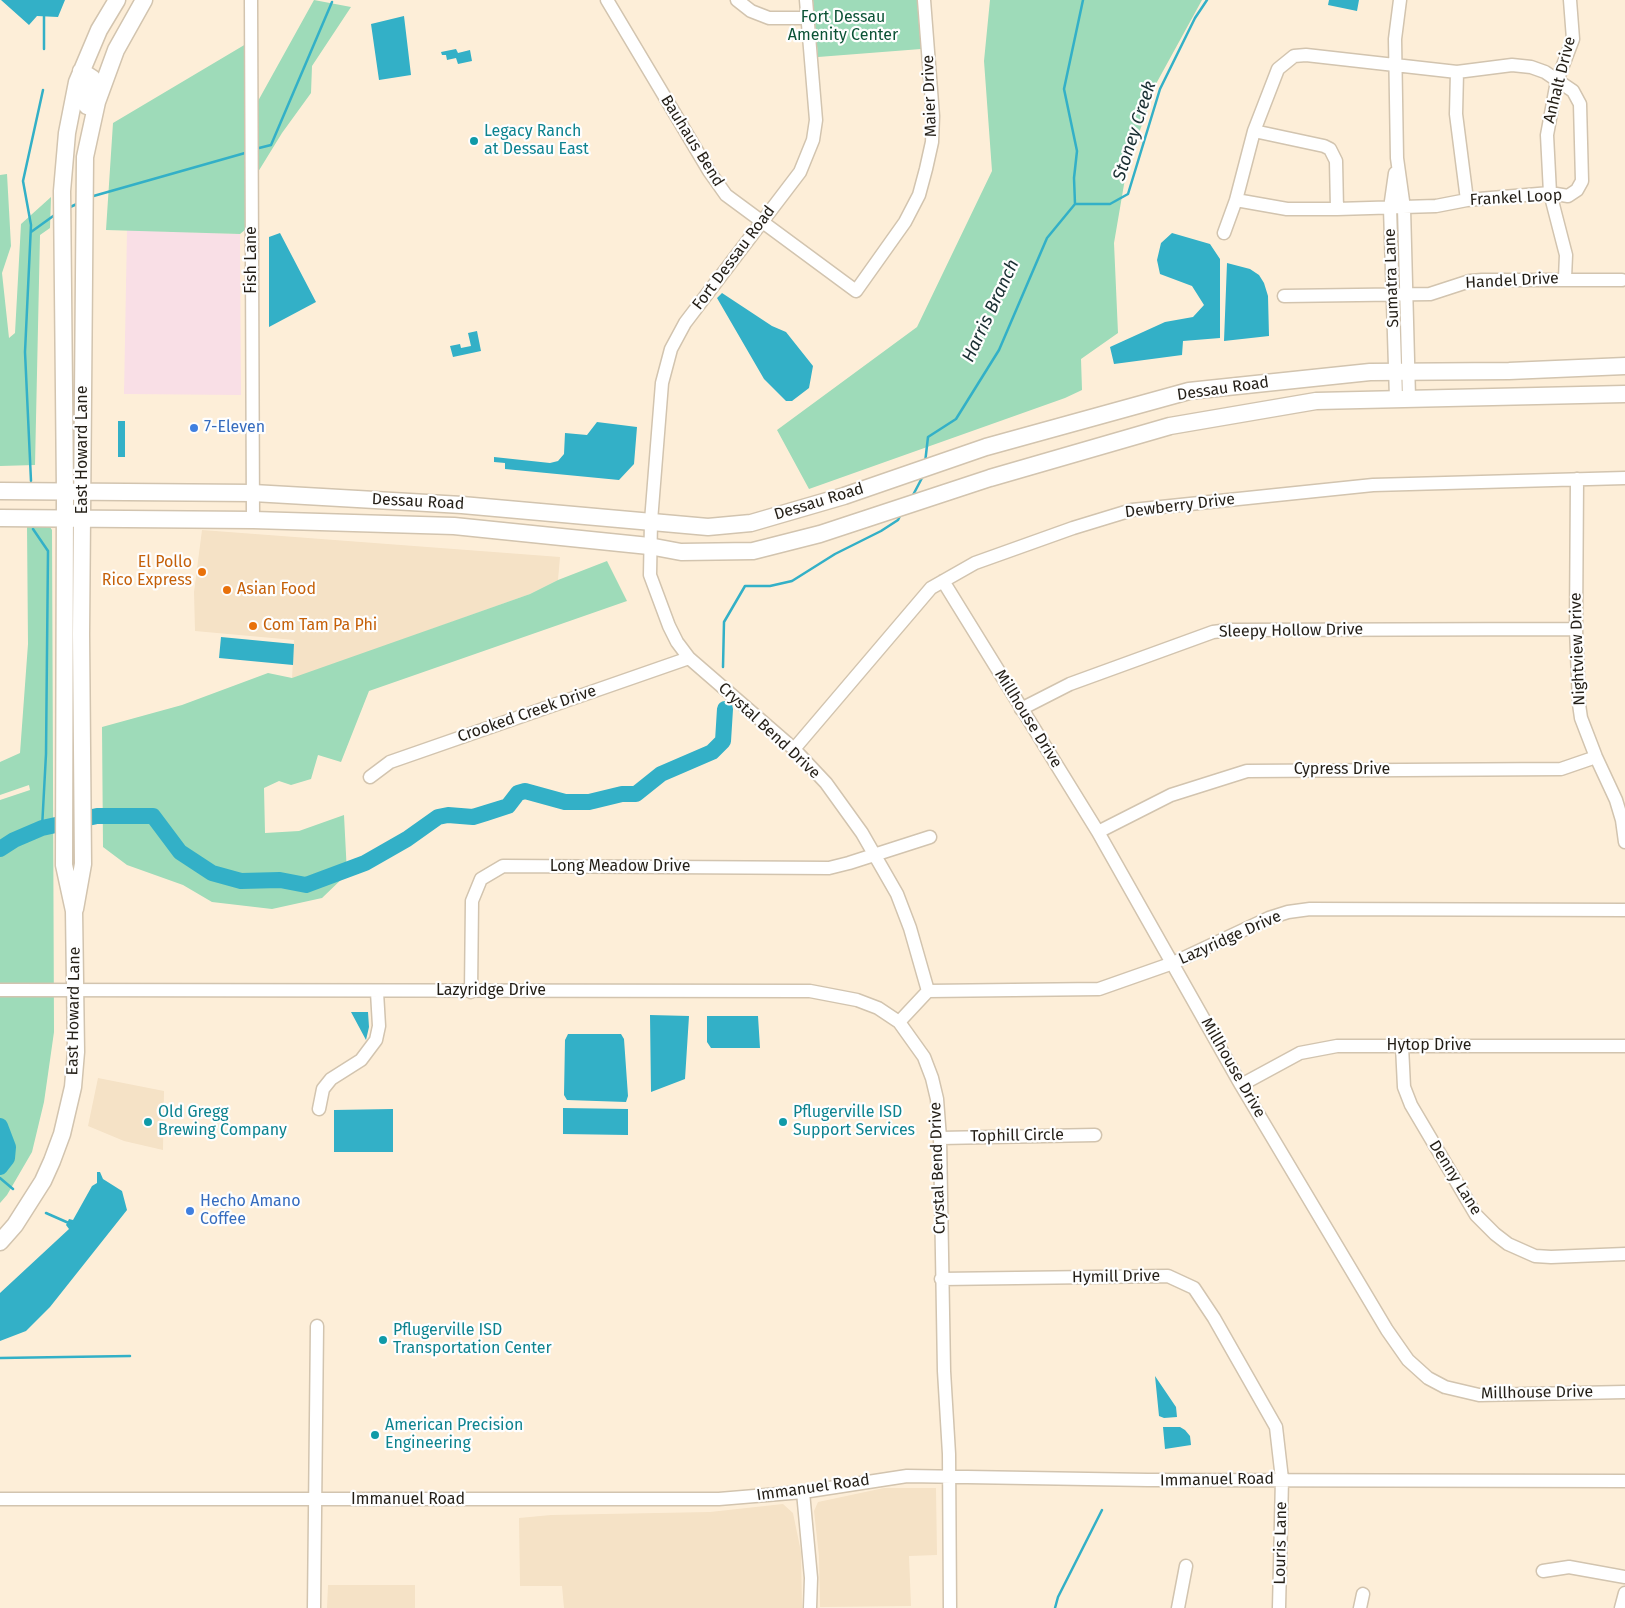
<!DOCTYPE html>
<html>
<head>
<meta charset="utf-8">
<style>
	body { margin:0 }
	canvas { display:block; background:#fdeed8 }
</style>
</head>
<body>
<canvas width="1625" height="1608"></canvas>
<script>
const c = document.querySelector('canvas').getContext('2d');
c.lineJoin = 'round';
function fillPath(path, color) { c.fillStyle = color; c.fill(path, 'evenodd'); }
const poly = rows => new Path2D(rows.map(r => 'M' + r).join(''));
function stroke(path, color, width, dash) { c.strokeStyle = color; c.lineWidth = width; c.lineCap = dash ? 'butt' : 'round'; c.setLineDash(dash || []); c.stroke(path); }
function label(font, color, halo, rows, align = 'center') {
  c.font = font + ' "Fira Sans",sans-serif'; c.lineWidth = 4.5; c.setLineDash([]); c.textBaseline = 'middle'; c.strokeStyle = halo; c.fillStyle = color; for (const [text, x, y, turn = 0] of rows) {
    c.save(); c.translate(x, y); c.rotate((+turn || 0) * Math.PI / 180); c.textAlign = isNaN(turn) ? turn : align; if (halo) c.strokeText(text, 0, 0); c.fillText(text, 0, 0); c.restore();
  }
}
fillPath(poly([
	[202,530,560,557,558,580,530,594,292,679,294,640,195,631,194,592],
	[98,1078,164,1091,163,1150,124,1141,88,1126],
	[884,1488,936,1488,937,1555,909,1556,911,1606,820,1607,819,1556,814,1511,818,1502],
	[783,1504,793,1513,801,1552,802,1608,564,1608,562,1586,520,1586,519,1518,551,1515,710,1512],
	[328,1585,415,1585,415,1608,327,1608]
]), '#f5e2c6');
fillPath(poly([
	[127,230,240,234,241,395,124,394]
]), '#f9dfe6');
fillPath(poly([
	[314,0,351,7,312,66,311,93,282,133,258,172,258,101],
	[813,0,917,0,921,49,818,57],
	[990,0,1202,0,1157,82,1127,167,1114,243,1118,333,1081,359,1082,390,1065,398,809,489,777,430,917,327,992,171,984,61],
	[246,44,246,229,240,234,106,230,113,123],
	[7,174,11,246,2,273,9,338,15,333,21,224,51,197,50,228,40,235,35,465,0,466,0,175],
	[27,526,50,527,52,530,54,1032,44,1102,32,1152,7,1195,0,1203,0,800,30,790,29,785,0,795,0,762,20,753,28,644],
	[607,561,627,601,369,691,341,762,318,755,311,779,291,785,279,781,264,788,265,833,299,831,344,815,347,874,322,898,272,909,212,902,183,885,127,865,103,847,102,727,182,705,268,673,292,678,530,594,558,580]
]), '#9edbb9');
fillPath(poly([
	[1,0,65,0,58,17,37,16,29,25],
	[1329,0,1359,0,1357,11,1328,5],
	[404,16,411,75,379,80,371,24],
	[456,49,458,53,470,50,472,61,458,64,456,58,447,60,446,55,442,55,441,52],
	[280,233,316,302,269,327,269,237],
	[1172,233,1210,244,1220,259,1220,338,1183,341,1182,355,1114,364,1110,347,1165,322,1193,317,1204,305,1192,286,1160,274,1157,260,1161,243],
	[1227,263,1250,269,1259,275,1264,283,1268,296,1269,336,1224,341],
	[722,293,772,326,786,332,813,366,809,388,792,401,786,401,764,379,717,298],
	[477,331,481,351,453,357,450,346,460,344,461,348,471,346,468,333],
	[118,421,125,421,125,457,118,457],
	[597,422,637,427,634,464,619,480,505,469,505,463,494,462,494,457,550,463,558,461,564,454,565,433,587,435],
	[221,637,294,644,293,665,219,658],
	[351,1012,368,1012,369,1027,366,1040],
	[650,1015,689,1016,685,1079,651,1092],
	[707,1016,758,1016,760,1048,711,1048,707,1042],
	[568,1034,621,1034,624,1039,628,1096,626,1102,567,1100,564,1095,565,1040],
	[563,1108,628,1109,628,1135,563,1134],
	[393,1109,393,1152,334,1152,334,1110],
	[97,1172,100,1172,103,1179,122,1191,127,1210,50,1307,26,1331,0,1341,0,1293,69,1229,66,1225,69,1219,73,1220,92,1186,97,1183],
	[1155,1376,1176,1407,1177,1417,1164,1418,1159,1416],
	[1163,1427,1180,1427,1185,1430,1190,1436,1191,1445,1165,1449]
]), '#33b0c7');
stroke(poly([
	[44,16,44,49],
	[259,148,271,145,332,2],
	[90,197,245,153],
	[1075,204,1110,204,1128,194,1160,89,1195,18,1207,0],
	[68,208,79,203],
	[31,232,56,214],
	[925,463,928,437,956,419,999,350,1047,238,1075,204,1074,178,1077,151,1064,89,1083,0],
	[31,481,25,352,31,225,23,181,43,90],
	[912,497,923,476],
	[33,529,48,551,46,754,42,828],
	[723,667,724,622,745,586,770,586,792,581,835,554,881,531,898,520,901,514],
	[0,1178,13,1189],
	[46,1213,71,1224],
	[0,1358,130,1356],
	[1055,1608,1058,1597,1102,1510]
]), '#33b0c7', 2.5);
stroke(poly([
	[0,849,14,840,42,828,97,816,153,816,180,852,212,873,241,881,280,880,306,885,365,863,407,839,438,817,448,815,473,817,486,813,508,806,518,793,525,791,565,802,589,802,622,794,636,794,661,774,712,752,723,741,725,709],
	[0,1126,8,1147,7,1158,0,1167]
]), '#33b0c7', 16);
const minor = poly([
	[251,0,253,520],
	[607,0,709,171,726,195,856,291,905,222,919,195,926,169,932,142,933,116,924,0],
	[737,0,751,11,769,18,808,18],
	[806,0,816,120,813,140,800,172,685,323,671,349,662,383,651,521,650,575,669,626,677,642,689,658,794,749,826,783,862,833,897,894,910,928,928,991,899,1022],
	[1400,0,1395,39,1397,158,1404,208,1409,398],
	[1457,72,1456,114,1467,200],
	[1254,131,1324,146,1330,149,1336,161,1337,209],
	[1395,173,1390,208,1396,398],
	[1224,233,1236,200,1254,131,1278,69,1294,56,1306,55,1457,72,1512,65,1531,67,1545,72,1573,91,1580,104,1582,181,1577,190,1568,196,1550,193,1467,200,1436,206,1337,209,1287,209,1236,200],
	[1565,278,1566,255,1550,193,1547,135,1557,81,1573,39,1570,0],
	[1284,296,1430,294,1470,281,1482,280,1622,280],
	[1577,479,1576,629,1579,704,1581,718,1596,757,1616,800,1622,820,1625,842],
	[943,581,1098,832,1241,1085,1387,1330,1408,1360,1428,1378,1445,1387,1479,1395,1625,1392],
	[1021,709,1070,684,1213,632,1229,630,1576,629],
	[794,749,931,588,975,563,1073,528,1132,510,1373,485,1625,478],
	[370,777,390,762,689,658],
	[1098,832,1171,795,1247,771,1561,769,1596,757],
	[0,990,810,991,857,1000,878,1008,899,1022,924,1057,932,1078,937,1099,940,1138,944,1371,949,1454,950,1608],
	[928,991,1099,989,1173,963,1269,918,1288,912,1310,909,1625,910],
	[471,992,472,901,481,879,503,866,829,868,849,863,930,837],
	[1402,1046,1404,1087,1411,1105,1476,1215,1495,1234,1508,1244,1535,1256,1551,1257,1625,1254],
	[1241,1085,1300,1053,1337,1046,1625,1046],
	[319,1109,323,1089,331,1079,361,1060,376,1040,379,1026,377,992],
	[940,1138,1095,1135],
	[941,1279,1168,1276,1194,1288,1214,1318,1276,1427,1282,1479,1279,1608],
	[803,1492,811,1578,810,1608],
	[0,1499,719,1499,803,1492,907,1476,1148,1480,1625,1481],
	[1543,1571,1569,1567,1625,1577],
	[314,1608,317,1326],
	[1178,1608,1186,1566],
	[1360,1608,1363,1594],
	[1621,1608,1625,1593]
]);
const major = poly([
	[81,71,92,78,87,106],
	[0,491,253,493,462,505,708,527,751,523,844,496,986,447,1189,391,1370,372,1509,371,1625,366],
	[0,518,253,520,454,526,649,546,681,552,753,551,820,534,990,478,1170,426,1316,401,1625,394],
	[75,909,83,864,81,634,85,157,97,102,116,50,144,0],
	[0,1242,15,1225,43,1181,52,1161,62,1134,73,1087,76,1052,74,911,64,865,65,492,62,191,67,133,77,82,99,30,117,0]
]);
stroke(minor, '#d2c4af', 15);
stroke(major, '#d2c4af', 19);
stroke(minor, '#fff', 12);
stroke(major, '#fff', 16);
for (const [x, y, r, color] of [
	[474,141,5,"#0f9aa8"],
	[194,428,5,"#3f7fe0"],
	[202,572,5,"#e8710a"],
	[227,590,5,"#e8710a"],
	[253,626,5,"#e8710a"],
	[148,1122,5,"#0f9aa8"],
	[783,1122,5,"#0f9aa8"],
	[190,1211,5,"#3f7fe0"],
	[383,1340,5,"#0f9aa8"],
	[375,1435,5,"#0f9aa8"]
]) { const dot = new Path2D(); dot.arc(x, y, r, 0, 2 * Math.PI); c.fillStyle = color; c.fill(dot); stroke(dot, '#fefefe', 2); }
label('16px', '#0b5235', '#fefefe', [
	["Fort Dessau",843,18],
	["Amenity Center",843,36]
]);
label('16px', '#231e16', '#fefefe', [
	["Anhalt Drive",1560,80,-76],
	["Maier Drive",930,96,-92],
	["Bauhaus Bend",692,141,58],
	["Frankel Loop",1516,198,-3],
	["Fort Dessau Road",734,258,-53],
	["Fish Lane",252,260,-90],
	["Sumatra Lane",1392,278,-92],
	["Handel Drive",1512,281,-3],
	["Dessau Road",1223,389,-8],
	["East Howard Lane",83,450,-90],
	["Dessau Road",418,502,3],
	["Dessau Road",819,502,-17],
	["Dewberry Drive",1180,506,-7],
	["Sleepy Hollow Drive",1291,631,-1],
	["Nightview Drive",1578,649,-92],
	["Crooked Creek Drive",527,714,-19],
	["Millhouse Drive",1028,719,58],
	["Crystal Bend Drive",769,731,43],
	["Cypress Drive",1342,770],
	["Long Meadow Drive",620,867],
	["Lazyridge Drive",1230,938,-24],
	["Lazyridge Drive",491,991],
	["East Howard Lane",74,1011,-89],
	["Hytop Drive",1429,1046],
	["Millhouse Drive",1233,1068,60],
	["Tophill Circle",1017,1136,-1],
	["Crystal Bend Drive",938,1168,-92],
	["Denny Lane",1455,1178,58],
	["Hymill Drive",1116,1277,-1],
	["Millhouse Drive",1537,1393,-1],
	["Immanuel Road",1217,1480,-1],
	["Immanuel Road",813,1488,-8],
	["Immanuel Road",408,1500],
	["Louris Lane",1281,1543,-89]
]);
label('16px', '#0d838f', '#fefefe', [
	["Legacy Ranch",484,132],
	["at Dessau East",484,150],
	["Old Gregg",158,1113],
	["Brewing Company",158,1131],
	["Pflugerville ISD",793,1113],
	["Support Services",793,1131],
	["Pflugerville ISD",393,1331],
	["Transportation Center",393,1349],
	["American Precision",385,1426],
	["Engineering",385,1444]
], 'left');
label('16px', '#366cbe', '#fefefe', [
	["7-Eleven",204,428],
	["Hecho Amano",200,1202],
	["Coffee",200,1220]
], 'left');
label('16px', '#c56008', '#fefefe', [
	["El Pollo",192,563,"right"],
	["Rico Express",192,581,"right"],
	["Asian Food",237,590],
	["Com Tam Pa Phi",263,626]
], 'left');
label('italic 18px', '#192e32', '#fefefe', [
	["Stoney Creek",1135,131,-72],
	["Harris Branch",991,311,-65]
]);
</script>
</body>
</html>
